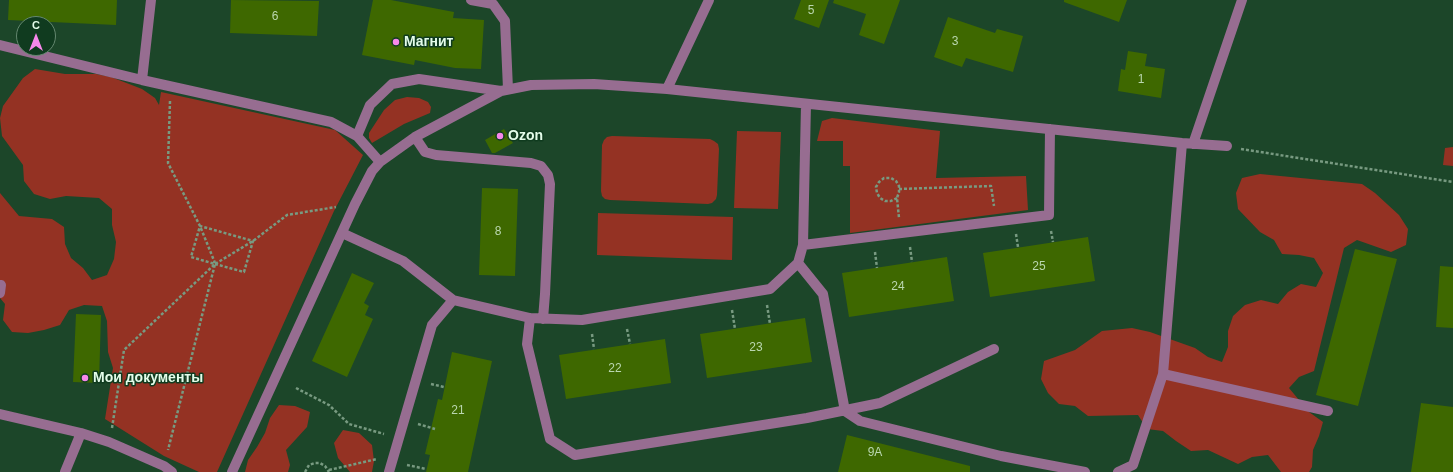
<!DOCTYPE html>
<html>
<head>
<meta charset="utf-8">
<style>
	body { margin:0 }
	#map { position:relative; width:1453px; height:472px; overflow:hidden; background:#1c4629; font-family:Arial,sans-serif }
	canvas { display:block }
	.north { position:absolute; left:16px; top:16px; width:40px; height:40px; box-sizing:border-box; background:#103b1f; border:1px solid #658870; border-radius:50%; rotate:0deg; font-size:11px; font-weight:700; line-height:16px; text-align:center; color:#e4fce9 }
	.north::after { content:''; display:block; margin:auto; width:14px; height:18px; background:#f788eb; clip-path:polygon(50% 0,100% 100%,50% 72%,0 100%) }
</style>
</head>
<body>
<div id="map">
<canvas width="1453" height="472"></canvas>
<div class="north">С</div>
</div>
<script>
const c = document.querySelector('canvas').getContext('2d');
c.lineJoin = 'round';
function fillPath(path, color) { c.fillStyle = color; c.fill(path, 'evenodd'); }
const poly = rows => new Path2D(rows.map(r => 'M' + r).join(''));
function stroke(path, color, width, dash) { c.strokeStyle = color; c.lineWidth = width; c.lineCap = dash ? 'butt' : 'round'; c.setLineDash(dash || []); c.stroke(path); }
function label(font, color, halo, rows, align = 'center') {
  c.font = font + ' Arial,sans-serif'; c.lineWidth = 3; c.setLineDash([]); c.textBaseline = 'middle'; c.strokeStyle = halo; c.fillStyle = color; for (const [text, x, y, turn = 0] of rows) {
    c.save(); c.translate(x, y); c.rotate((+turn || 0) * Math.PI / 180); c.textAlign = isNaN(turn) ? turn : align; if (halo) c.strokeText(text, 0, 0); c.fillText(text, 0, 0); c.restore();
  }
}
fillPath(poly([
	[35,69,65,74,96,74,111,77,142,89,155,98,159,105,161,92,335,130,363,155,334,211,217,472,199,472,164,456,105,419,113,368,108,352,107,321,102,306,84,305,69,310,60,325,44,330,28,333,12,332,3,320,5,304,0,298,0,193,19,216,52,219,64,227,65,244,71,258,83,268,92,280,107,275,114,259,116,242,112,225,112,209,99,198,66,196,50,199,34,194,24,181,23,165,2,136,0,118,3,106,23,78],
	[407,97,419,98,428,102,431,107,430,113,404,124,372,143,369,138,369,133,384,110,395,100],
	[832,118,940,131,936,178,1026,176,1028,210,850,233,850,166,843,166,843,141,817,141,822,121],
	[737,131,781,132,778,209,734,208],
	[612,136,710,139,714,141,718,144,719,149,717,195,716,199,712,203,708,204,610,200,605,199,602,196,601,191,602,145,604,140,607,137],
	[1453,147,1453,166,1443,165,1445,148],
	[1260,174,1362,184,1375,193,1399,215,1408,229,1406,245,1391,252,1357,240,1344,248,1314,371,1299,377,1289,388,1309,412,1323,422,1319,436,1313,450,1312,467,1309,472,1281,472,1268,455,1252,457,1238,464,1208,450,1191,451,1176,441,1163,431,1147,429,1138,415,1088,416,1075,406,1059,404,1048,393,1041,379,1044,361,1075,350,1102,331,1132,328,1150,332,1195,348,1208,357,1222,362,1228,347,1228,331,1233,316,1245,305,1261,300,1278,304,1288,292,1301,284,1316,287,1323,273,1314,258,1299,255,1282,254,1274,240,1260,232,1238,209,1236,193,1242,178],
	[598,213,733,217,732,260,597,255],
	[279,405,295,406,310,412,307,427,286,450,290,465,288,472,245,472,248,460,257,447,265,433,270,418],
	[343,430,359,433,372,445,374,461,372,472,350,472,338,458,334,443]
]), '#943223');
fillPath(poly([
	[9,0,117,0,116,25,8,20],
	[231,0,319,1,317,36,230,33],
	[373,0,391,0,454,12,453,18,484,20,481,69,455,68,415,60,414,65,362,55],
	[801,0,829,0,819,28,794,19],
	[834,0,900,0,884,44,859,35,866,14,833,3],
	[1064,0,1127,0,1119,22,1064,2],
	[948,17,995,33,997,29,1023,36,1013,72,966,58,962,67,934,57],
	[1128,51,1147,54,1145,66,1165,69,1161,98,1118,91,1121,69,1125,70],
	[504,129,513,143,495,153,492,153,485,140],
	[482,188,518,189,515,276,479,275],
	[1088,237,1095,281,990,297,983,253],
	[1355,249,1397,259,1358,406,1316,395],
	[947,257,954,301,849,317,842,273],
	[1440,266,1453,267,1453,328,1436,327],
	[352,273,374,283,364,303,369,306,365,315,373,319,347,377,312,361],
	[76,314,101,315,99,383,73,382],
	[805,318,812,362,707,378,700,334],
	[665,339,671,383,566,399,559,355],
	[452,352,492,361,468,472,426,472,430,455,425,454,430,433,438,399,442,400],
	[1421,403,1453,407,1453,472,1411,472],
	[847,435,970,466,970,472,838,472]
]), '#3e6800');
stroke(poly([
	[170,101,168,163,200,226,215,263],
	[1241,149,1453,182],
	[899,189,991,186,994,206],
	[897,198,891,201,885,201,880,198,877,193,876,187,879,182,884,178,891,178,896,181,899,186,899,192,897,198,899,218],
	[1051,231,1053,242],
	[1016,234,1018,247],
	[910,247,912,262],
	[875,252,877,268],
	[215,264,244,272,253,241,200,226,191,257,215,264,253,241,287,215,336,207],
	[767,305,770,324],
	[732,310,735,329],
	[627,329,630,344],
	[592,334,594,349],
	[431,384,444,387],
	[296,388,329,405,349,424,384,434],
	[418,424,435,429],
	[112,428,124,350,215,264,168,450],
	[407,465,426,469],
	[329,470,377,459],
	[305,472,309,465,315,463,320,463,325,466,329,472]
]), '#789a81', 2.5, [3, 2]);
stroke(poly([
	[471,0,493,4,505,21,508,89],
	[0,45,142,80,331,122,357,136],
	[142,80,151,0],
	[667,89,709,0],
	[415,137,425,152,436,155,531,163,541,166,548,175,550,184,545,294,543,319],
	[1193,144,1242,0],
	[380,162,357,136,370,105,392,84,419,79,501,91],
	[342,233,403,261,453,300,530,318,582,320,770,289,798,263,803,245,806,104],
	[803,245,1049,215,1050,129],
	[798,263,823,294,845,411,860,421,1001,456,1085,472],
	[0,293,1,285],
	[530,318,527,344,550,439,575,455,807,418,880,403,994,349],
	[1163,374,1328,411],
	[0,414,81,433,109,442,164,466,172,472],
	[65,472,81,433],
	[232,472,355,204,372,171,380,162,415,137,501,91,531,85,594,84,667,89,1182,143,1227,146],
	[389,472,432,325,453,300],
	[1118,472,1133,465,1163,374,1182,143]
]), '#976d91', 10);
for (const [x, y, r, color] of [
	[396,42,4,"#f788eb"],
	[500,136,4,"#f788eb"],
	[85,378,4,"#f788eb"]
]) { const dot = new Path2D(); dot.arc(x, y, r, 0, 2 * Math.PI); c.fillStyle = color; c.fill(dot); stroke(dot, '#103b1f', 1.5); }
label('12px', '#bad7af', null, [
	["5",811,11],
	["6",275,17],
	["3",955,42],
	["1",1141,80],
	["8",498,232],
	["25",1039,267],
	["24",898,287],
	["23",756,348],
	["22",615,369],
	["21",458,411],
	["9А",875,453]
]);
label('bold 14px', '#e4fce9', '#103b1f', [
	["Магнит",404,42],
	["Ozon",508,136],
	["Мои документы",93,378]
], 'left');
</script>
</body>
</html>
